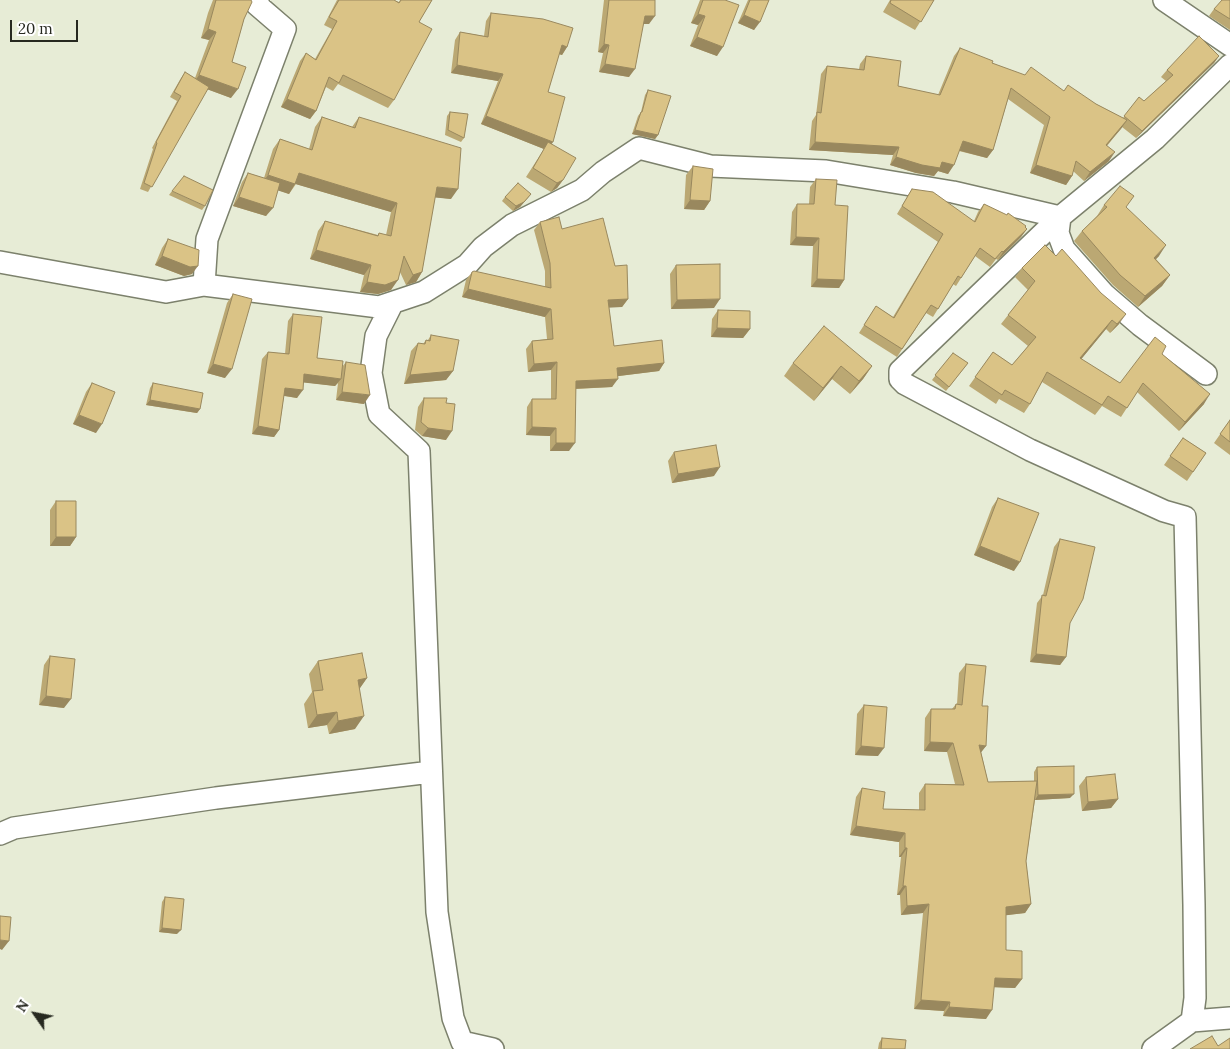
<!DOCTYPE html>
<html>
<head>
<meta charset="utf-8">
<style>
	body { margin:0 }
	#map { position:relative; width:1230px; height:1049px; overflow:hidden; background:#e7ecd6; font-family:Lora,serif }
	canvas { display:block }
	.north { position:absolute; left:10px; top:989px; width:50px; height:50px; -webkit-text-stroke:4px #fff; paint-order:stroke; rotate:303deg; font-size:14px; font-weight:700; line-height:20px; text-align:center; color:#272920 }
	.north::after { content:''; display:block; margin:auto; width:18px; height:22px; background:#272920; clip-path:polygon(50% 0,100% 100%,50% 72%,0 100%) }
	.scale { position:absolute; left:10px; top:20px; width:68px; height:22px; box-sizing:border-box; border:2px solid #272920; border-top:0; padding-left:6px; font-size:15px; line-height:18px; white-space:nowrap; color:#272920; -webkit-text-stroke:4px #fff; paint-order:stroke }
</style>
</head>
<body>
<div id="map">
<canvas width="1230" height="1049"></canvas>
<div class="north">N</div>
<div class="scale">20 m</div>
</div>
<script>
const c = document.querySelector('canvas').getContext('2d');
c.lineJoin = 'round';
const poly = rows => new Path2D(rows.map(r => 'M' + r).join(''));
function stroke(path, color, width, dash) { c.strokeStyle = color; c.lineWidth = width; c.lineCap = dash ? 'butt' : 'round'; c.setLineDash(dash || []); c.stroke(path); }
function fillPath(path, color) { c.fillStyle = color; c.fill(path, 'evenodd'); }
const street = poly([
	[1164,0,1230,45],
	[1230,65,1155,139,1060,217,900,371,900,379,905,384,1030,450,1164,511,1185,517,1194,905,1195,998,1192,1021,1230,1018],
	[0,262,166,292,204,285,379,307,424,292,467,265,483,247,512,225,582,190,603,172,639,148,710,166,826,171,953,192,1060,217,1058,233,1064,249,1104,294,1140,325,1206,374],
	[204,285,207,239,285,29,256,4,258,0],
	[392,304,376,336,371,373,379,414,419,451,437,912,453,1018,462,1042,493,1049],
	[0,834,14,828,216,798,431,772],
	[1153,1049,1192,1021]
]);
stroke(street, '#7c816c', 24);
stroke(street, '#fff', 21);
fillPath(poly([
	[213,0,251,0,244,19,232,62,231,98,207,89,148,192,140,189,153,149,152,148,177,101,170,97,181,78,185,72,195,78,209,40,201,38,208,13],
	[337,0,394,0,399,2,400,0,432,0,419,22,394,100,388,108,338,84,333,91,326,87,316,111,310,119,281,107,300,61,306,53,315,59,332,29,324,25],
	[604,0,655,0,649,24,643,24,629,77,599,72,603,53,598,52],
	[700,0,725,0,717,56,690,46,698,25,691,23],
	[748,0,769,0,754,30,738,23],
	[890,0,934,0,915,30,883,12],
	[1230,0,1230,30,1209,16,1214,9],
	[491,13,567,47,562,55,559,54,548,92,552,144,563,180,557,188,551,192,526,177,544,149,481,124,498,81,451,73,455,40,460,32,484,36,486,21],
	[960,48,992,63,1096,104,1123,118,1139,97,1144,101,1166,81,1161,77,1167,70,1219,56,1214,63,1136,138,1122,127,1107,146,1109,161,1084,181,1073,171,1072,176,1066,185,1030,173,1044,125,1008,99,993,150,987,158,959,151,948,174,938,171,934,176,916,173,890,165,893,155,809,150,812,121,816,115,821,74,827,66,859,69,860,64,866,56,898,86,938,95,954,56],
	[648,90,658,135,655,139,632,134,638,116,641,112,645,95],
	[450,112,464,138,461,142,445,135,447,116],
	[322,117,352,127,359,117,451,199,435,197,422,272,416,282,406,285,400,272,391,290,378,294,360,292,364,275,310,259,318,231,325,221,378,235,379,233,386,235,391,212,296,184,289,194,278,190,266,216,233,206,242,182,248,173,264,178,273,149,280,139,309,149,315,127],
	[693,166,710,201,704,210,684,209,686,175],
	[816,179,835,205,844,280,839,288,811,287,813,246,790,245,792,212,797,204,809,204,810,187],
	[912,189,974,221,978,212,984,204,1027,229,1021,237,998,260,996,259,990,267,975,256,956,286,953,284,933,317,926,313,897,357,859,333,876,306,893,317,938,242,897,214],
	[172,191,205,206,202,210,169,195],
	[531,194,520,207,513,211,502,201,505,197],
	[1104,205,1126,207,1159,256,1156,259,1170,275,1162,286,1138,307,1113,285,1074,241,1082,231,1097,216],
	[540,222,562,229,615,266,628,299,622,307,609,307,614,346,664,363,659,371,618,376,612,387,576,389,569,451,550,451,550,436,526,435,527,407,532,399,551,399,551,370,528,372,526,349,532,341,547,339,545,317,462,297,466,280,472,272,545,287,545,271,534,230],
	[168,239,192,274,184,276,155,265,162,248],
	[676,265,714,308,671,309,670,274],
	[1022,268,1119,324,1110,333,1106,329,1081,359,1120,383,1162,354,1204,404,1179,431,1137,392,1121,417,1102,406,1095,415,1042,382,1030,404,1024,413,999,399,996,404,969,386,993,352,1012,365,1028,346,1001,324,1028,290,1015,277],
	[233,294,225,378,207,373,227,303],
	[718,310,750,329,743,338,711,337,712,319],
	[293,314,317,358,342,367,346,362,364,404,336,400,338,383,335,386,303,382,297,398,284,396,279,430,274,437,252,434,262,359,268,352,285,354,288,321],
	[431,335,453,371,446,380,404,384,411,351,418,343,423,344,426,340,428,340],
	[953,353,968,363,946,391,932,380],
	[793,363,872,366,863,379,850,394,832,379,814,401,784,376],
	[92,383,96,433,73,424,86,392],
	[153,383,200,409,197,413,146,405,150,388],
	[424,398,446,403,446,440,422,436,415,430,418,407],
	[1230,420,1230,455,1214,443],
	[1183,438,1206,453,1187,481,1164,465],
	[674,452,714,476,672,483,668,461],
	[998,498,1014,571,974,555,992,507],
	[56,501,76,537,70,546,50,546,50,510],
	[1060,539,1066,657,1060,665,1030,662,1037,603,1043,595,1054,547],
	[50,656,64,708,39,705,44,665],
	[318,661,367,678,359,689,355,729,329,734,327,725,308,728,304,704,312,692,309,674],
	[966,664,982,706,986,746,981,752,988,782,1034,781,1034,772,1037,767,1070,798,1035,800,1026,861,1031,904,1025,913,1006,915,1006,950,1022,979,1015,988,994,987,986,1019,943,1016,944,1011,914,1009,923,913,901,915,900,895,897,895,901,857,899,857,899,842,850,835,856,797,862,788,883,809,919,810,919,793,925,784,955,784,947,752,924,751,925,718,931,709,952,709,956,704,957,704,959,673],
	[864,705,878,756,855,755,857,714],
	[1086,777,1118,799,1111,808,1082,811,1079,786],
	[165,897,177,934,159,932,162,902],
	[882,1038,905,1049,878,1049,879,1043]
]), '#bba873');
fillPath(poly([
	[698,14,705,16,698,25,691,23],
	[744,15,760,22,754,30,738,23],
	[645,16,655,16,649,24,639,24],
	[208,29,216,32,209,40,201,38],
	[697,37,723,47,717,56,690,46],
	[604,44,609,45,603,53,598,52],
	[562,45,567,47,562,55,556,53],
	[1219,56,1214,63,1136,138,1142,131],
	[605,64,635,69,629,77,599,72],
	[457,65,503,74,498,81,451,73],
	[199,75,238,89,231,98,193,84],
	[287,99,316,111,310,119,281,107],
	[486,116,553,142,548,150,548,142,544,149,481,124],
	[1127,120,1121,129,1100,153,1106,145],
	[635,130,658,135,655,139,632,134],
	[963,141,993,150,987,158,957,150],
	[815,142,899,147,893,155,809,150],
	[1115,152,1109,161,1084,181,1090,172],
	[896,157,942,162,954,165,948,174,938,171,934,176,916,173,890,165],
	[1036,165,1072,176,1066,185,1030,173],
	[299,173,397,203,391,212,292,183],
	[268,175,295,184,289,194,261,185],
	[563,180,557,188,551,192,557,183],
	[437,187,458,189,451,199,430,197],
	[531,194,520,207,513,211,516,206],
	[239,197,273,208,266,216,233,206],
	[690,200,710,201,704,210,684,209],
	[1027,229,1021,237,998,260,1003,252],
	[796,237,819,238,813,246,790,245],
	[1166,245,1159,256,1147,268,1154,258],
	[316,250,371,265,364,275,310,259],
	[162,256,198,266,192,274,184,276,155,265],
	[422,272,416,282,406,285,413,275],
	[1170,275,1162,286,1138,307,1145,296],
	[817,279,844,280,839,288,811,287],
	[398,280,391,290,378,294,360,292,367,282],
	[468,289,551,309,545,317,462,297],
	[628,299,622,307,603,308,608,300],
	[720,299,714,308,671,309,677,300],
	[1126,314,1119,324,1110,333,1117,324],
	[1112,320,1106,329,1074,368,1080,358],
	[717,328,750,329,743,338,711,337],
	[557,362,551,370,528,372,534,364],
	[664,363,659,371,611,377,617,368],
	[213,364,232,369,225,378,207,373],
	[841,366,832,379,814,401,823,388],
	[872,366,863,379,850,394,859,381],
	[453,371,446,380,404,384,410,375],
	[304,374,341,379,335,386,299,382],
	[618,379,612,387,570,389,576,381],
	[285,388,303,390,297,398,280,395],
	[342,392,370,395,364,404,336,400],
	[1210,394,1204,404,1179,431,1185,422],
	[150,400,200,409,197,413,146,405],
	[79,415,102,424,96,433,73,424],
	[258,426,279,430,274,437,252,434],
	[532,427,556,428,550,436,526,435],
	[428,428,452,431,446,440,422,436],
	[556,443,575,443,569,451,550,451],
	[720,467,714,476,672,483,678,474],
	[56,537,76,537,70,546,50,546],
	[980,546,1020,562,1014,571,974,555],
	[1036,654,1066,657,1060,665,1030,662],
	[367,678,358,691,358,680],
	[46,696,71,699,64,708,39,705],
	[337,712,327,725,308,728,317,715],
	[364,716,355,729,329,734,338,721],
	[930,742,953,743,947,752,924,751],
	[979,745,986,746,979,755],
	[861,746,884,748,878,756,855,755],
	[1074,794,1070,798,1035,800,1038,795],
	[1118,799,1111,808,1082,811,1088,802],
	[856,826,905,833,899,842,850,835],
	[905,848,907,848,901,857,899,857],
	[903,886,906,886,900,895,897,895],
	[929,904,923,913,901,915,907,906],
	[1031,904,1025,913,1000,916,1006,907],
	[162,928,181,930,177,934,159,932],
	[0,940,9,941,2,950,0,949],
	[995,978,1022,979,1015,988,988,987],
	[921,1000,950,1002,944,1011,914,1009],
	[949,1007,992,1010,986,1019,943,1016]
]), '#99885e');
const building = poly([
	[216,0,251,0,252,2,244,19,232,62,246,67,238,89,199,75,216,32,208,29,216,0],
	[339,0,394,0,399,3,401,0,432,0,419,22,432,29,394,100,343,75,339,83,329,77,316,111,287,99,306,53,316,60,337,21,329,17,339,0],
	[609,0,655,0,655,16,645,16,635,69,605,64,609,45,604,44,609,0],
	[703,0,725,0,739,5,723,47,697,37,705,16,698,14,703,0],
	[750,0,769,0,760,22,744,15,750,0],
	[891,0,934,0,921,22,890,3,891,0],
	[1222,0,1230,0,1230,19,1214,9,1222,0],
	[491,13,543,19,573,28,567,47,562,45,548,92,565,97,553,142,486,116,503,74,457,65,460,32,488,37,491,13],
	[1199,36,1219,56,1142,131,1124,116,1139,97,1144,101,1173,75,1167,70,1199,36],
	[960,48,993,61,992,63,1025,75,1031,67,1064,91,1068,85,1096,104,1127,120,1106,145,1115,152,1090,172,1076,161,1072,176,1036,165,1050,117,1011,88,993,150,963,141,954,165,942,162,940,168,922,165,896,157,899,147,815,142,817,112,821,113,827,66,864,70,866,56,901,61,898,86,940,95,960,48],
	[185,72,209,87,152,187,144,183,157,143,156,142,181,96,174,92,185,72],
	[648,90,671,96,658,135,635,130,641,112,642,112,648,90],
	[450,112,468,114,464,138,448,130,450,112],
	[322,117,355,128,359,117,461,148,458,189,437,187,422,272,413,275,404,256,398,280,385,285,367,282,371,265,316,250,325,221,378,236,379,233,391,236,397,203,299,173,295,184,268,175,280,139,312,150,322,117],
	[548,142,576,158,563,180,557,183,533,168,548,142],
	[693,166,713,169,710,201,690,200,693,166],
	[248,173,280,183,273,208,239,197,248,173],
	[184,176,213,190,205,206,172,191,184,176],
	[816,179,837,180,835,205,848,206,844,280,817,279,819,238,796,237,797,204,814,204,816,179],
	[518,183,531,194,524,202,516,206,505,197,518,183],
	[1120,186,1134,196,1126,207,1166,245,1154,258,1170,275,1145,296,1120,275,1082,231,1107,207,1104,205,1120,186],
	[912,189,933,192,975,222,984,204,1007,215,1008,213,1026,226,1025,227,1027,229,1003,252,1002,251,995,259,980,248,961,278,958,276,938,309,931,305,902,349,864,325,876,306,894,318,943,234,902,206,912,189],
	[559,217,562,229,603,218,615,266,627,265,628,299,608,300,614,346,662,340,664,363,617,368,618,379,576,381,575,443,556,443,556,428,532,427,532,399,556,399,557,362,534,364,532,341,553,339,551,309,468,289,472,272,474,271,551,288,550,263,540,222,559,217],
	[168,239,199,250,198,266,190,267,162,256,168,239],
	[1045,245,1056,256,1062,249,1101,293,1126,314,1117,324,1112,320,1080,358,1120,383,1155,337,1166,346,1162,354,1210,394,1185,422,1143,383,1127,408,1108,396,1102,405,1047,372,1030,404,1005,390,1002,395,975,377,993,352,1012,365,1036,337,1008,315,1035,281,1022,268,1045,245],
	[720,264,720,299,677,300,676,265,720,264],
	[233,294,252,299,232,369,213,364,233,294],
	[718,310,750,311,750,329,717,328,718,310],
	[293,314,322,317,317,358,343,361,341,379,304,374,303,390,285,388,279,430,258,426,268,352,289,354,293,314],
	[824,326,872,366,859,381,841,366,823,388,793,363,824,326],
	[431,335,459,340,453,371,410,375,418,343,425,344,426,340,430,341,431,335],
	[953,353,968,363,949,387,935,375,953,353],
	[346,362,365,365,370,395,342,392,346,362],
	[92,383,115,392,102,424,79,415,92,383],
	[153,383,203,393,200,409,150,400,153,383],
	[424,398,447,398,446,403,455,404,452,431,428,428,421,422,424,398],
	[1230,420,1230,442,1220,434,1230,420],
	[1183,438,1206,453,1193,472,1170,456,1183,438],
	[716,445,720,467,678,474,674,452,716,445],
	[998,498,1039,513,1020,562,980,546,998,498],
	[56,501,76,501,76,537,56,537,56,501],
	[1060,539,1095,547,1083,599,1070,623,1066,657,1036,654,1042,595,1046,596,1060,539],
	[362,653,367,678,358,680,364,716,338,721,337,712,317,715,313,691,323,690,318,661,362,653],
	[50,656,75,659,71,699,46,696,50,656],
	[966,664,986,666,982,706,988,706,986,746,979,745,988,782,1037,781,1026,861,1031,904,1006,907,1006,950,1022,951,1022,979,995,978,992,1010,949,1007,950,1002,921,1000,929,904,907,906,906,886,903,886,907,848,905,848,905,833,856,826,862,788,885,792,883,809,925,810,925,784,964,785,953,743,930,742,931,709,955,709,956,704,962,705,966,664],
	[864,705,887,707,884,748,861,746,864,705],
	[1074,766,1074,794,1038,795,1037,767,1074,766],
	[1115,774,1118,799,1088,802,1086,777,1115,774],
	[165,897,184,899,181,930,162,928,165,897],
	[0,916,11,917,9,941,0,940,0,916],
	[1212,1036,1218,1046,1230,1038,1230,1049,1190,1049,1212,1036],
	[882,1038,906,1040,905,1049,881,1049,882,1038]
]);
fillPath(building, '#dac386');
stroke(building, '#99885e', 1);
</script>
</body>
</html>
